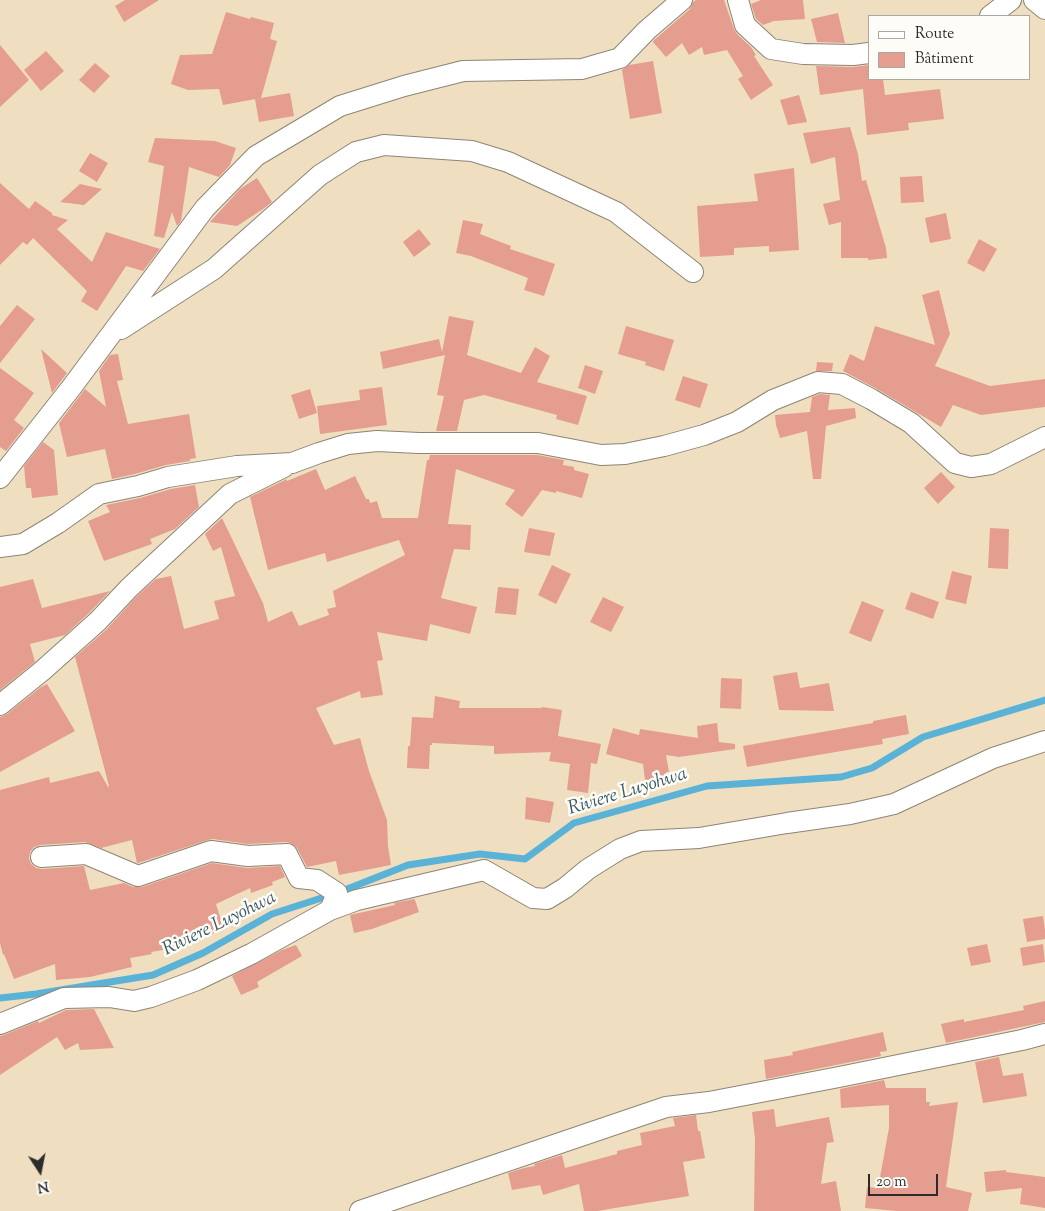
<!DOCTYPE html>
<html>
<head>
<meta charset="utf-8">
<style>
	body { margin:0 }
	#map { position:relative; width:1045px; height:1211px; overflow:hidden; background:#efdfc0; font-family:"Sorts Mill Goudy",serif }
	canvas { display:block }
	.legend { position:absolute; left:868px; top:15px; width:162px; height:65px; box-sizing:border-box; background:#fdfcf7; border:1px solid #a9a8a5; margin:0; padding:6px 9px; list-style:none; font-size:15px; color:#2b2b2b }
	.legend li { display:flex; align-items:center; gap:10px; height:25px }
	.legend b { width:25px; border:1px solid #a9a8a5 }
	.north { position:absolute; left:15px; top:1146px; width:50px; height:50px; -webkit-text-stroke:4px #fdfcf7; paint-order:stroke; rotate:169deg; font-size:14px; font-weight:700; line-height:20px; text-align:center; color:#2b2b2b }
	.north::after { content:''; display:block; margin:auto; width:18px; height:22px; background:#2b2b2b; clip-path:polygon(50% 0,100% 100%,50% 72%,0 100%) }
	.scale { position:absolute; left:868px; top:1174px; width:70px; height:22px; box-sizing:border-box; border:2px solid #2b2b2b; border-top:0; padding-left:6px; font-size:15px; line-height:18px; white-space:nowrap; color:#2b2b2b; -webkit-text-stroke:4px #fdfcf7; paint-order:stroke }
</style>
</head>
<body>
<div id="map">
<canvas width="1045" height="1211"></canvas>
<ul class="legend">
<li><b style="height:6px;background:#fff"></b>Route</li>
<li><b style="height:14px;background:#e49d8f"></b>Bâtiment</li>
</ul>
<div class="north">N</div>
<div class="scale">20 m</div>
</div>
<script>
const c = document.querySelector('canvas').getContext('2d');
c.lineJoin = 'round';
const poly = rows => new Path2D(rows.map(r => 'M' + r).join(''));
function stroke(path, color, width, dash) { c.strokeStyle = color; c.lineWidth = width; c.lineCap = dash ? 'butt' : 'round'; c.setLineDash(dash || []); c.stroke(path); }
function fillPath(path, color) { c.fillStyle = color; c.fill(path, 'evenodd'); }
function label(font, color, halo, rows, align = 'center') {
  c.font = font + ' "Sorts Mill Goudy",serif'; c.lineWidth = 5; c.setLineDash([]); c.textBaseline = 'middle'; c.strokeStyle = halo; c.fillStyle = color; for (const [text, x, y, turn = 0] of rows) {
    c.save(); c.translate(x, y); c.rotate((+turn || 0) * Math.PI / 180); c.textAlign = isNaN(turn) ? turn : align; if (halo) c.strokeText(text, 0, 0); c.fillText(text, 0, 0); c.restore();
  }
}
stroke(poly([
	[0,998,36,994,153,975,203,953,272,914,337,893,408,865,480,854,525,859,574,823,707,786,841,777,872,768,923,737,1045,700]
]), '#5ab3d7', 7);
fillPath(poly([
	[125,0,159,0,124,22,115,6],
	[696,0,724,0,734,29,737,34,751,47,756,55,754,56,773,85,751,100,738,79,743,76,727,50,704,55,702,47,689,55,682,43,666,57,653,42,653,41,690,9,693,2],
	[761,0,803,0,805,19,774,21,763,25,756,19,751,4],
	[226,12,250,19,251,17,274,23,270,39,277,41,261,98,223,105,219,89,188,90,171,84,180,55,212,54],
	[838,13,845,43,817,42,811,19],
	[0,45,29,80,0,107],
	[46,51,64,71,41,91,24,70],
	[653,61,662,113,630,119,622,70,629,65],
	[95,63,110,76,94,93,79,80],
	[869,65,869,79,883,79,885,95,940,89,944,119,908,123,909,130,867,135,863,89,820,95,816,66,853,67],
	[290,93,294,116,259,122,255,99],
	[799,95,807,122,788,125,780,100],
	[850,127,858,154,862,181,866,180,886,248,887,258,868,260,868,258,841,258,841,222,829,225,823,204,840,200,835,157,811,164,803,133],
	[155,138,215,141,236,148,230,165,219,177,189,167,181,221,177,226,172,212,164,238,154,236,164,166,148,162],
	[90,153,108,163,97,182,79,171],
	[794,168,799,250,769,252,769,246,734,248,734,255,700,257,697,206,758,201,754,174],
	[922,176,924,202,901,203,900,177],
	[257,178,272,202,263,209,237,226,210,222,240,189],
	[0,183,29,209,35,201,52,213,52,215,68,220,57,229,92,262,106,232,160,249,143,271,126,266,97,311,81,301,87,291,33,238,27,245,23,242,0,265],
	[80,184,102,189,84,205,60,202],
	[946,213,951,239,930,243,925,218],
	[463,220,483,224,480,234,511,246,510,249,555,264,544,296,524,290,528,278,471,256,456,253],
	[419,229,431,244,414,257,403,242],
	[979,239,997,249,984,272,967,263],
	[939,290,950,334,935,366,990,386,1045,379,1045,407,981,415,953,405,941,427,877,389,843,371,850,354,864,361,875,326,935,345,922,295],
	[17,305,35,319,0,363,0,326],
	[449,316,474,321,467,355,521,373,535,347,550,356,537,382,587,396,578,425,556,419,557,415,484,395,464,400,457,431,436,431,444,396,437,395,445,355,383,369,380,352,439,339,442,352],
	[626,326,674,340,664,371,645,365,646,362,618,354],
	[41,349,67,373,52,393],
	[118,354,123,380,117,381,128,424,189,414,196,458,190,459,190,461,166,465,135,474,112,479,105,449,67,457,59,423,85,389,106,407,99,371,110,355],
	[817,362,833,363,832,371,816,371],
	[585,365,603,371,595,394,578,388],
	[0,368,34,393,14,420,24,428,6,451,0,447],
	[683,376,708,384,700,408,675,400],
	[382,387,387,425,320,434,317,406,360,400,359,390],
	[310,389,317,413,299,419,291,395],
	[820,394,830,395,828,410,855,408,856,418,826,426,821,479,813,479,807,431,780,438,776,425,775,415,810,412,812,397],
	[43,442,54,450,58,495,32,498,31,488,26,488,24,466],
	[430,455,537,455,564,460,563,465,574,467,574,470,589,474,582,498,556,491,556,493,542,490,522,517,505,504,515,490,456,469,448,524,471,525,470,550,454,549,441,598,477,607,470,634,430,624,427,641,377,632,383,660,377,661,383,695,361,698,360,691,316,708,334,745,360,738,369,771,387,820,388,846,391,865,339,875,336,861,307,867,297,848,292,844,286,842,248,844,213,839,208,840,138,863,137,863,132,840,101,848,85,842,40,845,34,847,30,852,29,858,31,864,36,868,42,869,84,866,90,890,124,883,133,887,142,887,212,863,247,868,280,866,285,877,272,882,273,885,251,893,250,888,216,904,224,930,185,942,186,946,151,952,152,954,130,958,132,967,90,977,56,980,55,964,14,979,4,954,3,955,0,943,0,790,49,777,50,783,99,771,108,787,109,786,75,657,106,630,137,596,156,579,171,576,184,629,219,619,214,601,235,596,221,547,213,551,205,534,222,518,263,603,268,622,292,611,299,626,329,615,327,609,336,607,333,591,405,555,399,540,327,562,325,553,268,570,250,497,285,480,286,479,287,481,316,469,325,490,355,476,366,499,369,499,370,503,377,501,382,518,418,518,427,460,429,460],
	[941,472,955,487,938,504,924,488],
	[195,485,199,507,175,529,150,539,152,544,104,561,88,521,110,512,106,505,140,498,171,489],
	[529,528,555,533,550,556,524,552],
	[990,528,1009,529,1008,569,988,568],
	[552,565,571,574,556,604,538,595],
	[952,571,972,576,966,604,945,599],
	[33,579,42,608,110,591,90,612,65,635,30,644,35,662,0,690,0,587],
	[498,587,519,589,516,615,495,613],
	[911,592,939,602,933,619,905,609],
	[603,597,624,607,611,632,590,622],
	[862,601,884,610,871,642,849,633],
	[797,672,800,688,829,683,834,711,779,710,773,676],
	[721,678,742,679,741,709,720,708],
	[47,684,75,731,0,772,0,717,7,714,41,687],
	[435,696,460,701,459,708,542,708,542,707,562,710,558,736,601,744,597,764,591,763,588,793,567,790,570,764,549,761,551,752,494,754,494,746,432,743,432,745,430,745,429,769,407,768,408,746,410,746,412,717,433,718],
	[906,715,909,734,882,739,883,744,747,767,743,746,873,723,873,721],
	[717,723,719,742,735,744,735,749,679,757,666,755,669,772,666,772,668,784,646,788,643,764,606,754,613,728,639,735,640,729,698,738,697,726],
	[526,797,554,802,550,823,525,819],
	[414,899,415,900,419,912,372,929,354,933,350,915,395,905,394,903],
	[1043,916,1045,930,1045,939,1027,942,1023,919],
	[987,944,991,962,971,966,967,948],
	[1043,944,1045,962,1023,966,1020,948],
	[296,945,302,956,257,982,259,987,241,995,232,976,282,950],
	[1045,1001,1045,1022,946,1043,941,1024,964,1019,964,1022,1024,1010,1023,1006],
	[94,1009,114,1048,80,1050,78,1043,65,1050,57,1037,0,1075,0,1036,4,1035,38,1021,39,1023,66,1010],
	[883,1032,887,1051,880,1052,881,1056,766,1079,764,1060,793,1055,792,1052],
	[999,1057,1003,1076,1023,1073,1027,1096,983,1103,975,1062],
	[884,1080,886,1088,926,1088,926,1102,930,1102,929,1106,958,1102,946,1187,972,1193,968,1211,897,1211,865,1208,867,1187,878,1188,889,1128,889,1105,841,1108,840,1089],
	[774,1109,776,1127,829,1117,834,1142,827,1143,821,1184,836,1181,841,1211,754,1211,755,1139,752,1112],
	[696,1115,698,1131,700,1131,705,1158,683,1162,689,1196,597,1211,584,1211,579,1184,543,1195,540,1185,512,1190,508,1173,524,1168,535,1166,534,1164,562,1155,565,1168,617,1154,617,1151,642,1145,640,1133,675,1126,673,1118],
	[1006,1170,1006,1172,1045,1177,1045,1208,1020,1204,1022,1188,986,1192,984,1172]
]), '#e49d8f');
const minor = poly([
	[738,0,745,25,771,49,803,54,853,55,869,53],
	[1034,0,1045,9],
	[990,16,1011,0],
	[121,329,214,269,320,175,356,152,384,145,472,151,508,162,616,212,693,272],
	[0,478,71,388,205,208,256,156,340,106,404,86,463,71,582,69,620,58,647,30,682,0],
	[0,547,23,544,58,523,99,494,138,486,168,477,237,466,292,463,319,453,348,444,377,441,419,443,538,443,601,455,625,454,664,446,704,435,737,422,773,400,818,382,842,384,871,399,911,423,955,463,971,467,991,464,1045,437],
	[0,705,42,671,98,621,129,588,230,494,284,467],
	[41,857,86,854,138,876,211,851,248,856,287,854,299,878,317,880,337,893,330,910],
	[0,1024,64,998,109,997,134,1001,151,997,197,980,251,954,330,910,357,900,484,870,533,898,547,899,565,888,588,869,620,849,641,841,699,838,787,823,850,814,894,804,993,758,1045,741],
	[360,1211,666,1107,709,1102,839,1077,1022,1040,1045,1034]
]);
stroke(minor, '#8d8576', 22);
stroke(minor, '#fff', 20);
label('italic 19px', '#3b5b67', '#fdfcf7', [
	["Riviere Luyohwa",628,793,-17],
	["Riviere Luyohwa",220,925,-26]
]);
</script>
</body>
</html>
